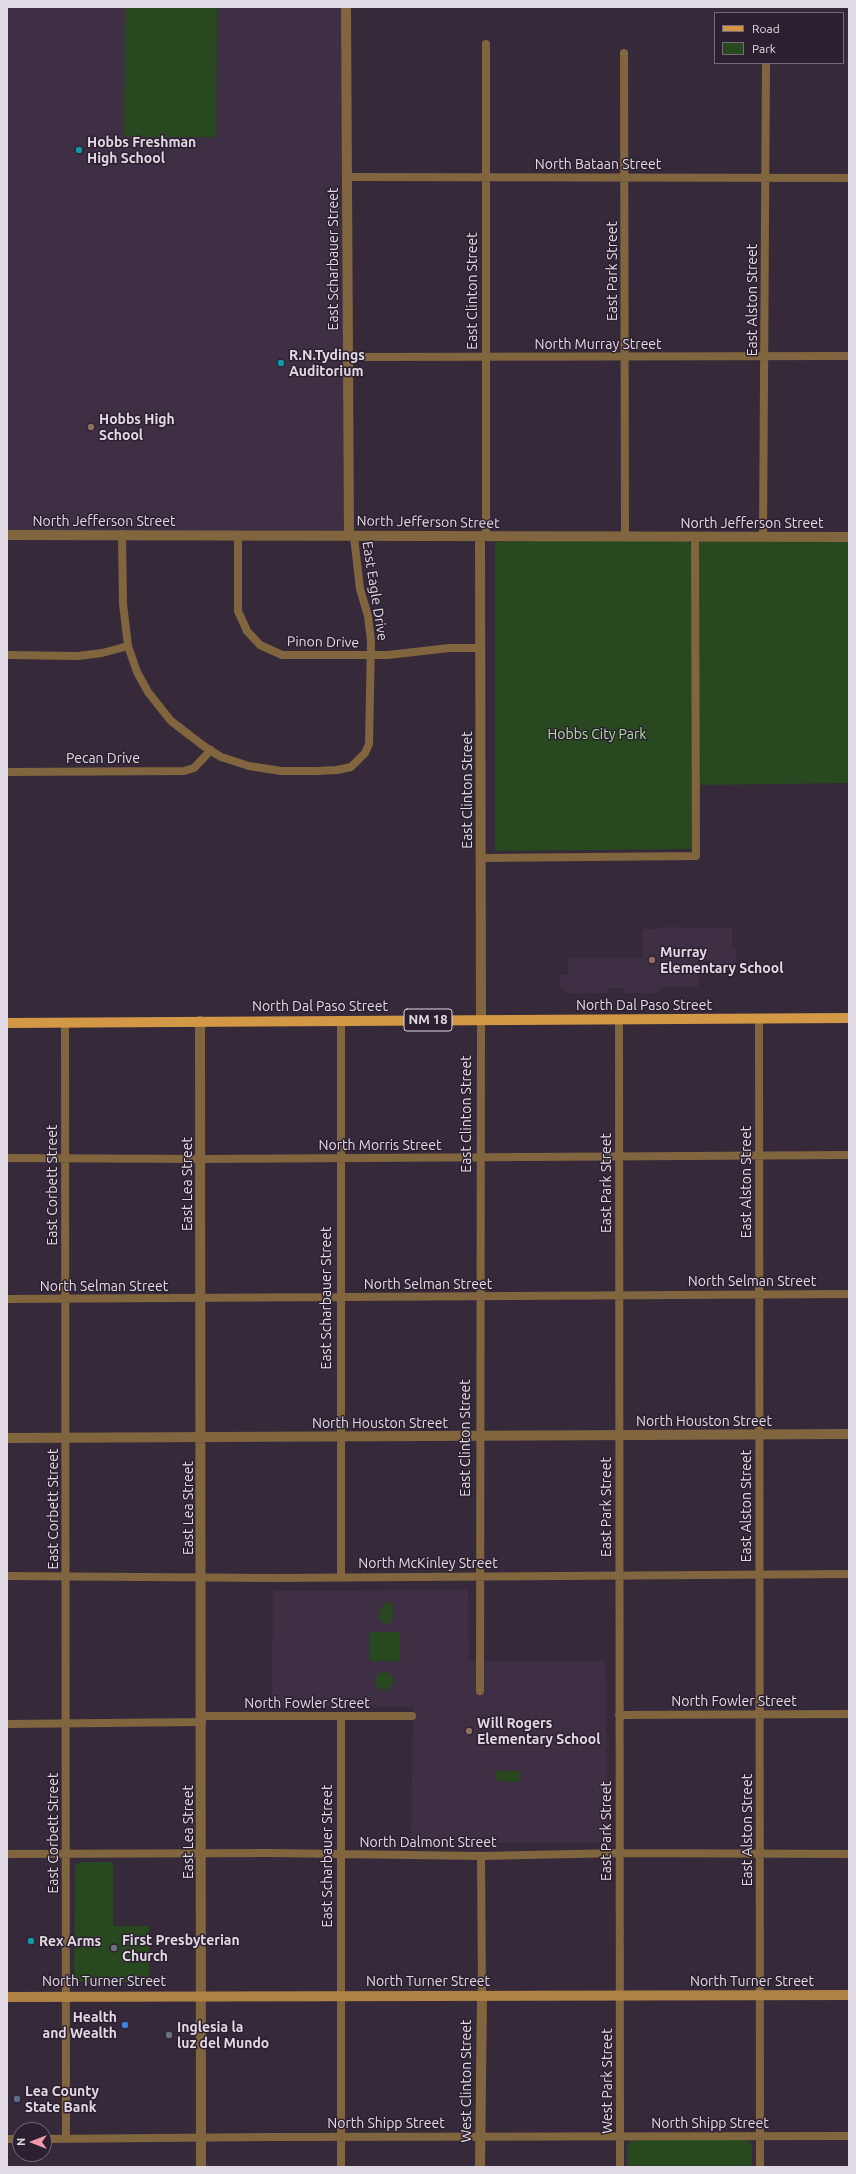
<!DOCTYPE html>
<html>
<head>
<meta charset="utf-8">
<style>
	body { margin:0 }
	#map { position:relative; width:856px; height:2174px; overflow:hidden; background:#362a3a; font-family:Ubuntu,sans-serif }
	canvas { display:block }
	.frame { position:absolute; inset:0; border:8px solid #e1dae4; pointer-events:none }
	.legend { position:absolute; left:714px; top:12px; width:130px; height:52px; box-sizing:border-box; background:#2c2030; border:1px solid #746a78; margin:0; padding:5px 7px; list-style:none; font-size:12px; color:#e1dae4 }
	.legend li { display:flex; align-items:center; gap:8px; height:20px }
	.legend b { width:20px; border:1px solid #746a78 }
	.north { position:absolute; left:12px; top:2122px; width:40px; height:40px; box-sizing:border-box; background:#2c2030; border:1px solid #746a78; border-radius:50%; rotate:270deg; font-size:11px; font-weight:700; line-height:16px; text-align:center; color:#e1dae4 }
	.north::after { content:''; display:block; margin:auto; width:14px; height:18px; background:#f29aac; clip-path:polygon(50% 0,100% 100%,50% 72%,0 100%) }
</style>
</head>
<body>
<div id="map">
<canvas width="856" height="2174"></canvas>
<div class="frame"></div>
<ul class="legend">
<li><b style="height:5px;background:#d29845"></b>Road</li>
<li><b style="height:11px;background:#28491f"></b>Park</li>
</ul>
<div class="north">N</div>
</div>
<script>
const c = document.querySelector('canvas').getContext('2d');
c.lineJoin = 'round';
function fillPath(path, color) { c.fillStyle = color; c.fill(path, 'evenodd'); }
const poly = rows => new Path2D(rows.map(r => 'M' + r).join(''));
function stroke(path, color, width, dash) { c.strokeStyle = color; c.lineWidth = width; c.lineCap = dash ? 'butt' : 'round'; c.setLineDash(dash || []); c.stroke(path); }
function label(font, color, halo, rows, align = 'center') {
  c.font = font + ' Ubuntu,sans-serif'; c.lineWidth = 3; c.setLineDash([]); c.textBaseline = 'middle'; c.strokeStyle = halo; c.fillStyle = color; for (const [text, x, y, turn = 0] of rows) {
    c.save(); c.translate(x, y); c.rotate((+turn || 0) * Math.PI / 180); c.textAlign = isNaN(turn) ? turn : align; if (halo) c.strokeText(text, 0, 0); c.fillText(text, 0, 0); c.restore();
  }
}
fillPath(poly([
	[7,7,347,7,349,535,7,535],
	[659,927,732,928,732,947,737,948,736,964,709,964,710,961,698,961,698,987,660,987,660,993,624,993,624,988,607,988,607,993,564,993,564,987,560,987,560,975,568,975,568,958,642,958,643,929,659,929],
	[468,1590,469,1661,606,1661,607,1839,602,1843,411,1842,413,1707,272,1707,273,1591]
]), '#3f2f45');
fillPath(poly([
	[125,7,217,7,216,137,124,137],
	[686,537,692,548,693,540,849,539,849,783,700,785,694,849,495,851,495,542],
	[386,1602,393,1604,392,1624,383,1623,379,1618,379,1610],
	[370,1632,400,1632,399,1661,370,1661],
	'375 1681a9 9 0 1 1 18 0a9 9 0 1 1-18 0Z',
	[498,1771,519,1771,519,1782,498,1781,495,1774],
	[81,1862,113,1862,113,1926,149,1926,149,1982,74,1982,75,1868,76,1865],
	[631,2140,745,2140,750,2142,752,2147,752,2167,627,2167,627,2145]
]), '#28491f');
stroke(poly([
	[486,44,486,537],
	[624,53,625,537],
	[347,177,849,178],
	[348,357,849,356],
	[122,534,123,604,128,646,137,672,148,692,171,721,205,747,221,757,249,766,281,771,316,771,337,770,351,767,365,753,369,744,371,641,368,616,360,589,354,537],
	[238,535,238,611,247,631,260,645,282,655,388,655,449,648,481,648],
	[763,537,766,63],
	[7,655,78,656,102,653,128,646],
	[7,772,184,771,194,768,211,750],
	[481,858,696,856,695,537],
	[759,1018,760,2167],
	[619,1019,620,2167],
	[341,1020,341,1576],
	[65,1023,66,2139],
	[7,1158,201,1159,849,1155],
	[7,1299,849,1294],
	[7,1576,273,1578,849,1574],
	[480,1691,481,1019],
	[619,1715,849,1714],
	[202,1716,412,1716],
	[341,1717,341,2167],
	[7,1724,202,1722],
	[7,1854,271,1853,481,1856,619,1853,849,1854],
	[481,1856,482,1995],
	[7,2139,20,2139],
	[44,2139,271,2137,849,2136]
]), '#81653f', 8);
stroke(poly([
	[346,7,349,535],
	[7,535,849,537],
	[480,537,481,1019],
	[200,1021,201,2167],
	[7,1438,849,1434],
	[480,2167,482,1995]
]), '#81653f', 10);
stroke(poly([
	[7,1997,849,1995]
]), '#af8244', 10);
stroke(poly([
	[7,1023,849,1018]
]), '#d29845', 10);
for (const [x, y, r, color] of [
	[79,150,4,"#0f9aa8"],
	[281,363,4,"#0f9aa8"],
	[91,427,4,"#8d6e63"],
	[652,960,4,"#8d6e63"],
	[469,1731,4,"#8d6e63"],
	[31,1941,4,"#0f9aa8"],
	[114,1948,4,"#6b7280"],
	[125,2025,4,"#3f7fe0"],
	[169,2035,4,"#6b7280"],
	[17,2099,4,"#5c6f8a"]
]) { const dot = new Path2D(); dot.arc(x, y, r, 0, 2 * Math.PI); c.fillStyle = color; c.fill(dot); stroke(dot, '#2c2030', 1.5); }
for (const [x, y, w] of [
	[428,1020,48]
]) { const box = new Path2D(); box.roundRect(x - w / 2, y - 11, w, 22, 3); c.fillStyle = '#2c2030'; c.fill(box); stroke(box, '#e1dae4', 1); }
label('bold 13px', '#e1dae4', null, [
	["NM 18",428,1020]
]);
label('bold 14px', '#e1dae4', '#2c2030', [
	["Hobbs Freshman",87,142],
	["High School",87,158],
	["R.N.Tydings",289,355],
	["Auditorium",289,371],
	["Hobbs High",99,419],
	["School",99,435],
	["Murray",660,952],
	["Elementary School",660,968],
	["Will Rogers",477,1723],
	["Elementary School",477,1739],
	["First Presbyterian",122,1940],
	["Church",122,1956],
	["Rex Arms",39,1941],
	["Health",117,2017,"right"],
	["and Wealth",117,2033,"right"],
	["Inglesia la",177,2027],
	["luz del Mundo",177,2043],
	["Lea County",25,2091],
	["State Bank",25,2107]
], 'left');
label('14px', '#e1dae4', '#2c2030', [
	["North Bataan Street",598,164],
	["East Scharbauer Street",333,259,-90],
	["East Park Street",612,271,-90],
	["East Clinton Street",472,291,-90],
	["East Alston Street",752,300,-90],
	["North Murray Street",598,344],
	["North Jefferson Street",104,521],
	["North Jefferson Street",428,522,1],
	["North Jefferson Street",752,523],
	["East Eagle Drive",375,591,81],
	["Pinon Drive",323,642,1],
	["Pecan Drive",103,758],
	["East Clinton Street",467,790,-90],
	["North Dal Paso Street",644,1005],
	["North Dal Paso Street",320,1006],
	["East Clinton Street",466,1114,-90],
	["North Morris Street",380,1145],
	["East Alston Street",746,1182,-90],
	["East Park Street",606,1183,-90],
	["East Lea Street",187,1184,-90],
	["East Corbett Street",52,1185,-90],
	["North Selman Street",752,1281],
	["North Selman Street",428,1284],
	["North Selman Street",104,1286],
	["East Scharbauer Street",326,1298,-90],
	["North Houston Street",704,1421],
	["North Houston Street",380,1423],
	["East Clinton Street",465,1438,-90],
	["East Alston Street",746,1506,-90],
	["East Park Street",606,1507,-90],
	["East Lea Street",188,1508,-90],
	["East Corbett Street",53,1509,-90],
	["North McKinley Street",428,1563],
	["North Fowler Street",734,1701],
	["North Fowler Street",307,1703],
	["East Alston Street",747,1830,-90],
	["East Park Street",606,1831,-90],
	["East Lea Street",188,1832,-90],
	["East Corbett Street",53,1833,-90],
	["North Dalmont Street",428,1842],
	["East Scharbauer Street",327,1856,-90],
	["North Turner Street",104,1981],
	["North Turner Street",428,1981],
	["North Turner Street",752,1981],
	["West Clinton Street",466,2081,-90],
	["West Park Street",607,2081,-90],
	["North Shipp Street",386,2123],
	["North Shipp Street",710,2123]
]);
label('14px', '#a9e19a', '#2c2030', [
	["Hobbs City Park",597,734]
]);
</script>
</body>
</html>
